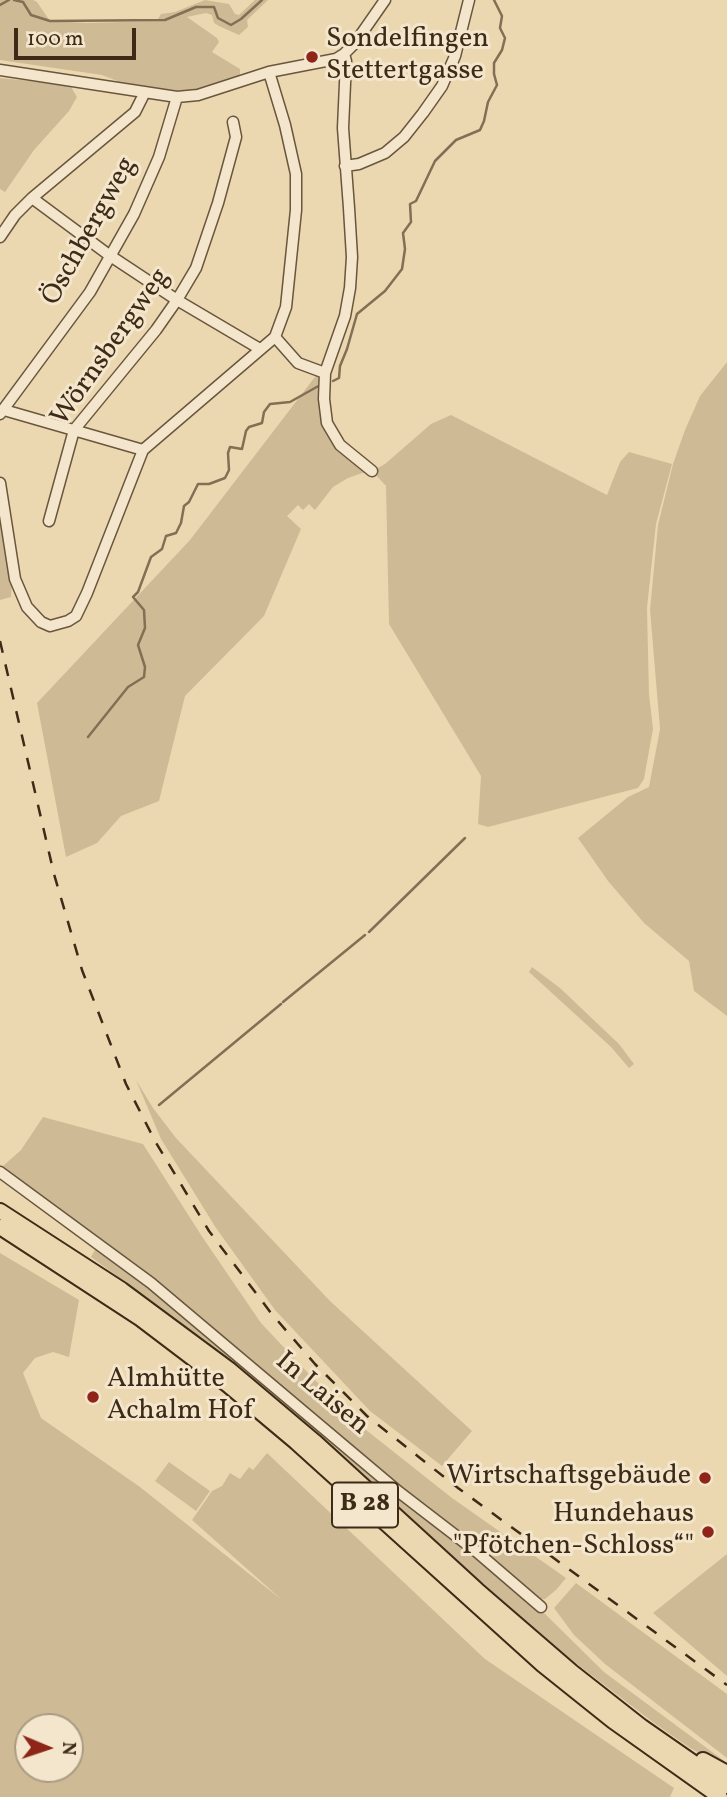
<!DOCTYPE html>
<html>
<head>
<meta charset="utf-8">
<style>
	body { margin:0 }
	#map { position:relative; width:727px; height:1797px; overflow:hidden; background:#ecd8b0; font-family:Vollkorn,serif }
	canvas { display:block }
	.north { position:absolute; left:14px; top:1713px; width:70px; height:70px; box-sizing:border-box; background:#f3e6cc; border:2px solid #aa9b84; border-radius:50%; rotate:92deg; font-size:19px; font-weight:700; line-height:28px; text-align:center; color:#3d2b17 }
	.north::after { content:''; display:block; margin:auto; width:24px; height:32px; background:#8f2418; clip-path:polygon(50% 0,100% 100%,50% 72%,0 100%) }
	.scale { position:absolute; left:14px; top:28px; width:122px; height:32px; box-sizing:border-box; border:4px solid #3d2b17; border-top:0; padding-left:9px; font-size:21px; line-height:24px; white-space:nowrap; color:#3d2b17; -webkit-text-stroke:5px #f3e6cc; paint-order:stroke }
</style>
</head>
<body>
<div id="map">
<canvas width="727" height="1797"></canvas>
<div class="north">N</div>
<div class="scale">100 m</div>
</div>
<script>
const c = document.querySelector('canvas').getContext('2d');
c.lineJoin = 'round';
function fillPath(path, color) { c.fillStyle = color; c.fill(path, 'evenodd'); }
const poly = rows => new Path2D(rows.map(r => 'M' + r).join(''));
function stroke(path, color, width, dash) { c.strokeStyle = color; c.lineWidth = width; c.lineCap = dash ? 'butt' : 'round'; c.setLineDash(dash || []); c.stroke(path); }
function label(font, color, halo, rows, align = 'center') {
  c.font = font + ' Vollkorn,serif'; c.lineWidth = 6; c.setLineDash([]); c.textBaseline = 'middle'; c.strokeStyle = halo; c.fillStyle = color; for (const [text, x, y, turn = 0] of rows) {
    c.save(); c.translate(x, y); c.rotate((+turn || 0) * Math.PI / 180); c.textAlign = isNaN(turn) ? turn : align; if (halo) c.strokeText(text, 0, 0); c.fillText(text, 0, 0); c.restore();
  }
}
fillPath(poly([
	[0,0,33,0,37,2,50,21,87,23,164,21,158,19,161,14,175,12,205,0,229,4,235,14,239,15,255,0,268,0,247,20,248,27,239,35,219,26,214,23,212,15,206,13,187,17,217,38,219,42,212,52,240,69,240,81,204,94,145,92,102,75,0,60],
	[0,78,70,85,77,97,69,111,34,150,5,192,0,189],
	[334,352,329,370,329,419,338,438,371,470,348,478,333,487,315,510,309,504,303,510,298,505,287,516,301,529,264,616,185,696,159,801,121,816,97,843,66,857,37,703,190,540],
	[727,362,727,1016,694,991,689,961,644,923,608,881,578,838,628,797,649,787,660,729,650,610,658,525,673,464,685,430,700,396],
	[451,415,607,495,620,462,629,452,672,464,656,524,647,608,649,694,653,729,644,779,638,788,488,827,478,824,481,776,389,624,386,486,372,471,385,464,431,424],
	[0,490,12,579,11,597,0,600],
	[532,967,560,988,619,1044,634,1064,629,1068,611,1047,529,972],
	[136,1080,153,1108,176,1138,330,1301,472,1431,442,1466,370,1411,275,1310,216,1228,161,1139],
	[43,1117,143,1144,203,1238,261,1323,309,1374,361,1426,452,1498,566,1578,556,1590,545,1599,539,1599,152,1282,3,1166,21,1150],
	[96,1248,149,1286,538,1607,604,1672,727,1763,727,1768,690,1748,654,1723,526,1625,273,1395,200,1337,91,1257],
	[0,1253,79,1300,69,1357,53,1352,35,1358,23,1373,41,1418,140,1487,282,1600,192,1520,212,1491,222,1486,230,1473,240,1479,249,1467,253,1470,267,1453,485,1659,674,1788,670,1797,0,1797],
	[70,1727,70,1769,28,1769,28,1727],
	[169,1462,210,1491,196,1511,155,1481],
	[727,1554,727,1676,653,1613],
	[576,1583,727,1694,727,1758,605,1664,574,1635,554,1608]
]), '#cebb96');
stroke(poly([
	[14,0,23,2,31,15,50,21,165,20,196,7,214,7,218,18,231,25,241,19,262,0],
	[0,5,9,0],
	[333,381,339,378,340,366,347,349,357,314,385,291,402,269,405,249,403,233,411,222,410,204,416,201,435,161,456,140,480,130,484,121,488,102,497,85,494,74,494,63,502,50,505,38,500,28,502,16,494,0],
	[88,737,128,687,144,677,145,667,138,645,145,628,144,610,133,597,138,592,151,557,162,549,166,536,176,533,181,523,184,506,189,502,198,484,209,484,225,478,229,470,228,453,230,447,242,449,246,431,249,427,262,423,264,412,270,404,290,402,322,384],
	[369,932,465,838],
	[283,1002,365,935],
	[159,1105,281,1004]
]), '#826f54', 2.5);
const minor = poly([
	[344,54,346,61,343,128,349,208,352,257,350,288,345,316,325,373,324,399,327,423,340,445,372,471],
	[0,70,177,97,198,95,269,72,336,59,344,54,355,43,385,0],
	[345,166,359,164,385,153,404,137,423,113,442,86,455,56,469,0],
	[32,198,109,255,177,300,260,349],
	[0,237,15,215,32,198,135,112,145,92],
	[275,337,298,363,325,373],
	[4,410,143,450],
	[0,414,90,292,134,214,159,157,177,97],
	[0,483,15,579,27,607,41,622,50,626,68,621,76,616,87,593,143,450,275,337,286,307,296,210,296,174,285,125,269,72],
	[49,521,74,430,156,330,177,300,196,268,218,203,236,137,233,122],
	[0,1172,151,1283,399,1492,477,1552,541,1607]
]);
const highway = poly([
	[0,1211,122,1290,230,1370,314,1441,477,1590,572,1672,642,1727,727,1786],
	[0,1227,141,1319,228,1385,296,1442,543,1665,613,1721,720,1797],
	[703,1760,727,1773]
]);
stroke(minor, '#69563d', 13);
stroke(highway, '#3d2b17', 18);
stroke(minor, '#f3e6cc', 10);
stroke(highway, '#ecd8b0', 14);
stroke(poly([
	[0,641,54,874,82,970,126,1084,155,1141,209,1231,271,1313,315,1364,367,1416,458,1488,727,1685]
]), '#3d2b17', 2.5, [12, 12]);
for (const [x, y, r, color] of [
	[312,57,7,"#8f2418"],
	[93,1397,7,"#8f2418"],
	[705,1478,7,"#8f2418"],
	[708,1532,7,"#8f2418"]
]) { const dot = new Path2D(); dot.arc(x, y, r, 0, 2 * Math.PI); c.fillStyle = color; c.fill(dot); stroke(dot, '#f3e6cc', 2.5); }
for (const [x, y, w] of [
	[365,1505,66]
]) { const box = new Path2D(); box.roundRect(x - w / 2, y - 22.5, w, 45, 5); c.fillStyle = '#f3e6cc'; c.fill(box); stroke(box, '#3d2b17', 2); }
label('bold 26px', '#3d2b17', null, [
	["B 28",365,1505]
]);
label('28px', '#3d2b17', '#f3e6cc', [
	["Sondelfingen",326,41],
	["Stettertgasse",326,73],
	["Almhütte",107,1381],
	["Achalm Hof",107,1413],
	["Wirtschaftsgebäude",691,1478,"right"],
	["Hundehaus",694,1516,"right"],
	["\"Pfötchen-Schloss“\"",694,1548,"right"]
], 'left');
label('28px', '#3d2b17', '#f3e6cc', [
	["Öschbergweg",91,232,-61],
	["Wörnsbergweg",112,348,-55],
	["In Laisen",321,1395,40]
]);
</script>
</body>
</html>
